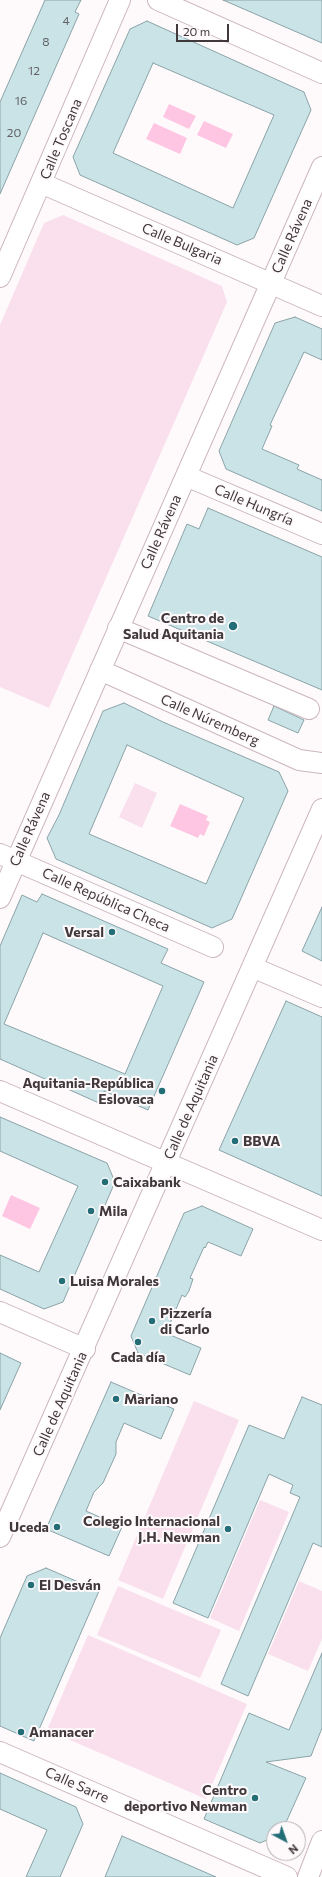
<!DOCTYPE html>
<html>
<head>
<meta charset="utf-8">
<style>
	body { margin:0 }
	#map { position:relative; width:322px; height:1877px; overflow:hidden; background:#fefafc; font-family:Commissioner,sans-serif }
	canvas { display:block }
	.north { position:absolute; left:266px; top:1821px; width:40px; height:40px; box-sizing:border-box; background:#fefafc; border:1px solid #b2acaf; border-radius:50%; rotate:139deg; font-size:11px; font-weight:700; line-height:16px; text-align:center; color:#41383c }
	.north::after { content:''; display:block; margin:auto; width:14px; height:18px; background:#236d77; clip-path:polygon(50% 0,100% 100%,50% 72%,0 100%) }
	.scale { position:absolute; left:176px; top:24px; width:53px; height:18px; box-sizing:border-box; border:2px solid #41383c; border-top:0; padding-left:5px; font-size:12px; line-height:14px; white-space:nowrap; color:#41383c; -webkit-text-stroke:3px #fefafc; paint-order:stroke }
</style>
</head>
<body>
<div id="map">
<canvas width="322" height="1877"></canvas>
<div class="north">N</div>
<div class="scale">20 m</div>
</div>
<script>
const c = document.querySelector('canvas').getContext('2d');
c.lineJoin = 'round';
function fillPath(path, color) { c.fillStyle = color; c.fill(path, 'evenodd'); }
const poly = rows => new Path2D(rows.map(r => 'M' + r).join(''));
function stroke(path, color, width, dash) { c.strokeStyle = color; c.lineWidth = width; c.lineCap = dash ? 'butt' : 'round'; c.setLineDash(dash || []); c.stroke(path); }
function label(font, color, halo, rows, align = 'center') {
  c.font = font + ' Commissioner,sans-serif'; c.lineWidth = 4; c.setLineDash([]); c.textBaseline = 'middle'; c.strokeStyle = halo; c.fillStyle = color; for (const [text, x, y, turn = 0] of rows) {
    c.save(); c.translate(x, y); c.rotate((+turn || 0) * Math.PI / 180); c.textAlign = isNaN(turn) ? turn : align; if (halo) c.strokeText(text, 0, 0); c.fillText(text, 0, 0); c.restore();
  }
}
fillPath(poly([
	[63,215,222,286,227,302,49,708,0,687,0,325,44,223],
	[135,783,157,793,142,828,119,817],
	[194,1401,239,1420,163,1599,118,1580],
	[260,1500,289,1512,239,1631,210,1618],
	[299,1581,322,1591,322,1639,308,1671,268,1654],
	[118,1586,221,1630,200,1678,97,1635],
	[88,1635,247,1704,206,1799,47,1730]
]), '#f9e0ec');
fillPath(poly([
	[169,104,196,116,189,129,163,117],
	[204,121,233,134,226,148,197,135],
	[154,123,187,138,180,154,146,139],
	[180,804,208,816,206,820,210,822,204,836,200,834,198,838,170,826],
	[11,1195,40,1208,30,1229,2,1216]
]), '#fec6e2');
const building = poly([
	[45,0,81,0,75,12,79,14,0,194,0,102,45,0],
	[223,0,322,0,322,43,223,0],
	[147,21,304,92,311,110,254,238,237,245,80,175,73,157,130,29,147,21],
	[153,63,274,115,233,208,113,153,153,63],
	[295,317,322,329,322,360,304,352,270,425,272,426,262,449,299,465,297,469,322,480,322,511,226,469,219,451,275,323,295,317],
	[208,508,322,557,322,690,148,616,187,524,199,529,208,508],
	[124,703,163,722,279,772,288,791,232,919,212,928,56,859,47,838,59,815,103,711,124,703],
	[127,745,244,798,206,884,89,834,127,745],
	[274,706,304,720,298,733,268,720,274,706],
	[42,894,168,949,161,963,204,982,148,1110,104,1091,99,1103,0,1059,0,946,22,895,37,902,42,894],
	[43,933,163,986,125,1074,4,1024,43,933],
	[322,907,322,961,302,951,322,907],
	[286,1001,322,1017,322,1196,219,1150,286,1001],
	[0,1117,107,1163,115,1182,63,1302,44,1309,0,1289,0,1255,39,1272,78,1186,0,1151,0,1117],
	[202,1206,253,1229,241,1256,208,1242,205,1248,204,1247,190,1278,193,1279,189,1291,185,1297,182,1295,169,1326,171,1327,168,1334,201,1348,190,1375,138,1353,131,1336,184,1213,202,1206],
	[0,1353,21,1363,0,1410,0,1353],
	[111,1382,174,1409,161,1439,124,1423,116,1442,116,1454,103,1483,94,1492,86,1511,122,1527,109,1556,46,1529,111,1382],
	[302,1397,322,1405,322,1547,313,1543,248,1696,221,1684,300,1497,290,1493,293,1485,269,1474,208,1618,173,1603,249,1425,284,1439,302,1397],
	[46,1568,99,1591,34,1741,0,1726,0,1638,27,1576,46,1568],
	[322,1653,322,1728,311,1756,266,1762,306,1778,283,1829,274,1829,274,1837,260,1843,204,1819,249,1713,289,1730,322,1653],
	[0,1773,76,1807,83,1824,60,1877,26,1877,47,1830,0,1809,0,1773],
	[122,1836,216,1877,105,1877,122,1836]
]);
fillPath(building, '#c9e3e7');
stroke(building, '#8aa3a7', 1);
const minor = poly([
	[158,0,322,73],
	[41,183,322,306],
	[0,277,120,0],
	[186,476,322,534],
	[118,628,309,709],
	[100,670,299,760,322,763],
	[0,854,213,947],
	[0,898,322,167],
	[252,967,322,997],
	[0,1091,322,1230],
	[0,1312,85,1349],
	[0,1537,322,809],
	[0,1752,287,1877],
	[308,1877,322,1841]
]);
stroke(minor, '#cbb6c0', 22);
stroke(minor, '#fff', 20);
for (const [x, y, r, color] of [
	[233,626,5,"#236d77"],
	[112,932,4,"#236d77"],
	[162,1091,4,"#236d77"],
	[235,1141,4,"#236d77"],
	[105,1182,4,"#236d77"],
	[91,1211,4,"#236d77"],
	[62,1281,4,"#236d77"],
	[152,1321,4,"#236d77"],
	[138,1342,4,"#236d77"],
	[116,1399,4,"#236d77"],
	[57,1527,4,"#236d77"],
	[228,1529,4,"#236d77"],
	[31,1585,4,"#236d77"],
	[21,1732,4,"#236d77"],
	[255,1798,4,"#236d77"]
]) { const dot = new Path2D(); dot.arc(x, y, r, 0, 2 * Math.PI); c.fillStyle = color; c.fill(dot); stroke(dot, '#fefafc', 1.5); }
label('12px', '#636367', null, [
	["4",66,21],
	["8",46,42],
	["12",34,71],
	["16",21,101],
	["20",14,133]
]);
label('14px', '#41383c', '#fefafc', [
	["Calle Toscana",61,139,-67],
	["Calle Rávena",292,236,-66],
	["Calle Bulgaria",182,244,23],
	["Calle Hungría",254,505,23],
	["Calle Rávena",161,532,-66],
	["Calle Núremberg",210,720,24],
	["Calle Rávena",30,829,-66],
	["Calle República Checa",106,900,24],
	["Calle de Aquitania",191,1107,-66],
	["Calle de Aquitania",60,1404,-66],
	["Calle Sarre",77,1785,24]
]);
label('bold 14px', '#41383c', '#fefafc', [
	["Centro de",224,618,"right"],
	["Salud Aquitania",224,634,"right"],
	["Versal",104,932,"right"],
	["Aquitania-República",154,1083,"right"],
	["Eslovaca",154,1099,"right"],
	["BBVA",243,1141],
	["Caixabank",113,1182],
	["Mila",99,1211],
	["Luisa Morales",70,1281],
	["Pizzería",160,1313],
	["di Carlo",160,1329],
	["Cada día",138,1357,"center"],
	["Mariano",124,1399],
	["Colegio Internacional",220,1521,"right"],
	["J.H. Newman",220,1537,"right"],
	["Uceda",49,1527,"right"],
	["El Desván",39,1585],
	["Amanacer",29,1732],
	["Centro",247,1790,"right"],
	["deportivo Newman",247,1806,"right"]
], 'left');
</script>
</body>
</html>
